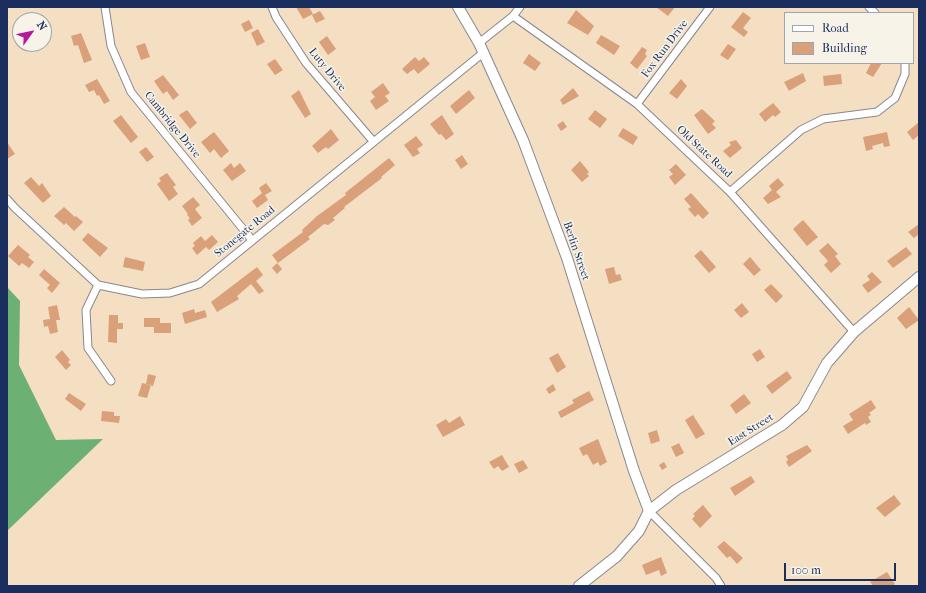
<!DOCTYPE html>
<html>
<head>
<meta charset="utf-8">
<style>
	body { margin:0 }
	#map { position:relative; width:926px; height:593px; overflow:hidden; background:#f4dfc3; font-family:"IM FELL French Canon",serif }
	canvas { display:block }
	.frame { position:absolute; inset:0; border:8px solid #1b2f5e; pointer-events:none }
	.legend { position:absolute; left:784px; top:12px; width:130px; height:52px; box-sizing:border-box; background:#f7f3e8; border:1px solid #9fa5b1; margin:0; padding:5px 7px; list-style:none; font-size:12px; color:#1b2f5e }
	.legend li { display:flex; align-items:center; gap:8px; height:20px }
	.legend b { width:20px; border:1px solid #9fa5b1 }
	.north { position:absolute; left:12px; top:12px; width:40px; height:40px; box-sizing:border-box; background:#f7f3e8; border:1px solid #9fa5b1; border-radius:50%; rotate:57deg; font-size:11px; font-weight:700; line-height:16px; text-align:center; color:#1b2f5e }
	.north::after { content:''; display:block; margin:auto; width:14px; height:18px; background:#b5179e; clip-path:polygon(50% 0,100% 100%,50% 72%,0 100%) }
	.scale { position:absolute; left:784px; top:563px; width:112px; height:18px; box-sizing:border-box; border:2px solid #1b2f5e; border-top:0; padding-left:5px; font-size:12px; line-height:14px; white-space:nowrap; color:#1b2f5e; -webkit-text-stroke:3px #f7f3e8; paint-order:stroke }
</style>
</head>
<body>
<div id="map">
<canvas width="926" height="593"></canvas>
<div class="frame"></div>
<ul class="legend">
<li><b style="height:5px;background:#fff"></b>Road</li>
<li><b style="height:11px;background:#d9a07a"></b>Building</li>
</ul>
<div class="north">N</div>
<div class="scale">100 m</div>
</div>
<script>
const c = document.querySelector('canvas').getContext('2d');
c.lineJoin = 'round';
function fillPath(path, color) { c.fillStyle = color; c.fill(path, 'evenodd'); }
const poly = rows => new Path2D(rows.map(r => 'M' + r).join(''));
function stroke(path, color, width, dash) { c.strokeStyle = color; c.lineWidth = width; c.lineCap = dash ? 'butt' : 'round'; c.setLineDash(dash || []); c.stroke(path); }
function label(font, color, halo, rows, align = 'center') {
  c.font = font + ' "IM FELL French Canon",serif'; c.lineWidth = 3; c.setLineDash([]); c.textBaseline = 'middle'; c.strokeStyle = halo; c.fillStyle = color; for (const [text, x, y, turn = 0] of rows) {
    c.save(); c.translate(x, y); c.rotate((+turn || 0) * Math.PI / 180); c.textAlign = isNaN(turn) ? turn : align; if (halo) c.strokeText(text, 0, 0); c.fillText(text, 0, 0); c.restore();
  }
}
fillPath(poly([
	[7,287,20,301,19,365,56,440,103,439,7,531]
]), '#6db074');
fillPath(poly([
	[296,7,309,7,313,14,303,19],
	[656,7,675,7,668,16],
	[576,10,594,26,588,35,567,23],
	[320,11,325,19,316,23,312,15],
	[743,12,751,18,743,28,748,32,744,37,731,27],
	[249,20,253,28,245,32,241,24],
	[258,29,265,42,257,46,251,33],
	[81,33,92,60,84,63,78,45,74,46,71,36],
	[601,35,620,46,614,55,596,43],
	[327,36,336,49,328,55,319,42],
	[145,43,150,57,141,60,136,46],
	[728,44,736,49,728,60,720,55],
	[642,47,647,50,645,54,647,56,637,69,630,63],
	[529,54,541,63,535,71,523,63],
	[415,57,419,61,424,57,430,64,418,74,414,69,407,74,402,69],
	[275,59,283,70,275,75,267,64],
	[871,63,882,63,873,77,866,73],
	[803,73,806,81,789,91,784,82],
	[841,74,842,84,824,86,823,76],
	[163,75,179,95,173,100,167,91,163,94,154,81],
	[97,79,110,101,104,104,99,95,97,96,94,90,89,92,85,85],
	[681,79,687,86,677,99,669,93],
	[383,83,390,93,385,96,389,101,376,110,370,101,375,97,371,92],
	[573,88,579,96,563,105,560,100],
	[299,90,311,114,305,118,291,96],
	[469,90,475,98,456,114,450,106],
	[773,103,781,112,775,117,773,115,765,122,759,114],
	[702,109,715,121,712,124,716,128,708,134,694,115],
	[187,110,197,123,190,129,179,115],
	[595,110,607,119,600,128,588,119],
	[121,115,138,137,131,143,113,121],
	[442,115,454,134,446,140,441,134,439,135,430,124],
	[563,121,567,127,561,131,557,125],
	[919,122,919,135,913,140,907,132],
	[623,128,638,137,633,145,618,136],
	[331,129,339,140,328,149,326,147,318,153,312,146],
	[214,132,229,151,221,158,214,149,210,153,201,142],
	[887,132,890,146,884,147,883,143,872,146,873,149,866,151,863,137],
	[416,136,423,145,417,149,420,153,413,157,404,145],
	[736,140,742,148,730,158,723,151,731,145,729,142],
	[7,142,15,154,7,159],
	[146,147,154,157,147,162,139,152],
	[462,155,468,164,461,169,455,160],
	[389,158,395,165,381,177,382,178,344,207,345,208,333,218,335,220,328,225,324,224,308,237,310,239,278,263,272,255,303,232,302,230,317,216,346,195,345,193],
	[580,161,589,172,587,174,589,176,582,182,571,170],
	[231,163,234,168,240,163,246,171,232,181,223,170],
	[676,164,686,175,675,185,669,177,673,174,669,170],
	[167,173,176,185,173,187,178,194,169,201,157,184,161,181,159,178],
	[31,177,39,186,42,183,51,196,43,203,24,183],
	[778,178,784,185,776,192,781,197,768,204,763,198,772,190,769,186],
	[266,183,272,191,265,195,268,200,257,208,252,201,262,193,259,188],
	[691,193,709,213,703,219,698,214,695,217,688,209,691,207,684,199],
	[193,197,200,205,195,209,202,218,192,226,188,220,190,218,187,215,188,214,182,206],
	[64,207,75,217,76,216,83,222,74,231,66,223,64,225,54,216],
	[803,220,818,237,807,246,793,229],
	[919,224,919,234,914,238,908,232],
	[88,233,108,248,100,257,82,240],
	[212,235,218,242,209,250,206,247,197,255,192,248,195,246,193,243,201,236,205,241],
	[828,243,838,254,835,256,841,264,831,273,824,265,828,261,819,251],
	[18,245,30,255,28,257,34,262,29,268,22,263,19,266,8,256],
	[906,247,912,254,893,268,887,261],
	[701,250,716,267,709,273,694,256],
	[125,257,145,262,143,271,123,267],
	[750,257,761,270,754,276,743,264],
	[277,263,282,269,277,274,272,268],
	[257,267,263,275,256,281,264,291,259,294,251,284,237,296,239,299,217,312,211,302],
	[614,267,616,275,620,274,622,280,609,284,605,269],
	[44,269,60,283,52,293,47,288,50,285,39,275],
	[872,272,882,282,868,293,862,285,870,280,867,276],
	[771,284,783,296,776,303,764,290],
	[742,303,749,312,741,318,734,310],
	[57,305,60,320,56,320,58,332,50,334,48,326,44,327,43,320,50,319,48,307],
	[909,307,919,320,906,329,897,318],
	[194,309,195,313,205,310,207,317,185,324,182,313],
	[109,315,118,315,118,323,123,323,123,329,117,329,117,343,108,342],
	[144,318,160,318,160,323,171,323,171,333,154,333,154,327,144,327],
	[760,349,765,357,757,362,752,354],
	[62,350,70,360,68,362,71,365,66,370,55,357],
	[558,353,566,367,557,373,549,358],
	[787,371,792,378,772,394,766,386],
	[148,374,156,376,153,386,146,384],
	[142,383,151,385,147,398,138,396],
	[553,384,556,390,549,394,546,389],
	[589,391,594,400,561,418,558,412,574,403,572,400],
	[69,393,86,404,81,411,65,399],
	[744,394,751,403,736,414,730,405],
	[871,400,876,408,869,413,871,415,868,417,871,422,866,425,865,423,848,434,843,426,853,420,849,414],
	[102,411,114,412,114,416,120,416,119,423,101,421],
	[693,415,705,434,696,439,685,420],
	[460,416,465,425,443,437,436,425,446,419,449,423],
	[657,430,660,441,651,444,648,433],
	[598,439,607,462,600,466,598,462,593,465,587,454,583,456,579,448],
	[679,443,684,453,676,457,671,447],
	[807,445,812,451,789,467,786,462,788,460,786,456],
	[502,455,509,467,502,471,498,466,494,469,489,462],
	[523,460,528,468,519,473,514,464],
	[664,462,667,467,662,470,659,465],
	[751,476,755,482,735,496,730,488],
	[894,495,901,504,885,517,876,508],
	[703,505,712,516,700,528,692,519,695,516,693,514],
	[724,541,743,558,737,564,730,556,727,558,717,547],
	[661,557,667,573,661,576,659,570,646,575,642,565],
	[887,572,895,584,892,586,873,586,870,582]
]), '#d9a07a');
const street = poly([
	[105,7,111,46,131,92,252,240],
	[272,7,276,17,306,63,373,141],
	[869,7,875,13],
	[513,16,637,104,730,192,854,332],
	[479,43,513,16,520,7],
	[637,104,710,7],
	[730,192,801,130,823,119,877,112,895,98,905,74,905,63],
	[7,199,15,208,98,285,142,294,170,293,199,284,483,53],
	[98,285,86,310,88,348,111,381],
	[649,511,716,578,721,586]
]);
const secondary = poly([
	[458,7,479,43,523,140,567,258,634,471,649,511],
	[579,586,617,556,639,531,649,511,676,490,782,425,803,407,827,363,854,332,919,277]
]);
stroke(street, '#888790', 9);
stroke(secondary, '#888790', 12);
stroke(street, '#fff', 7);
stroke(secondary, '#fff', 10);
label('11px', '#1b2f5e', '#f7f3e8', [
	["Fox Run Drive",665,49,-53],
	["Luty Drive",327,70,51],
	["Cambridge Drive",172,125,51],
	["Old State Road",704,152,43],
	["Stonegate Road",245,232,-39],
	["Berlin Street",576,251,71],
	["East Street",751,430,-32]
]);
</script>
</body>
</html>
